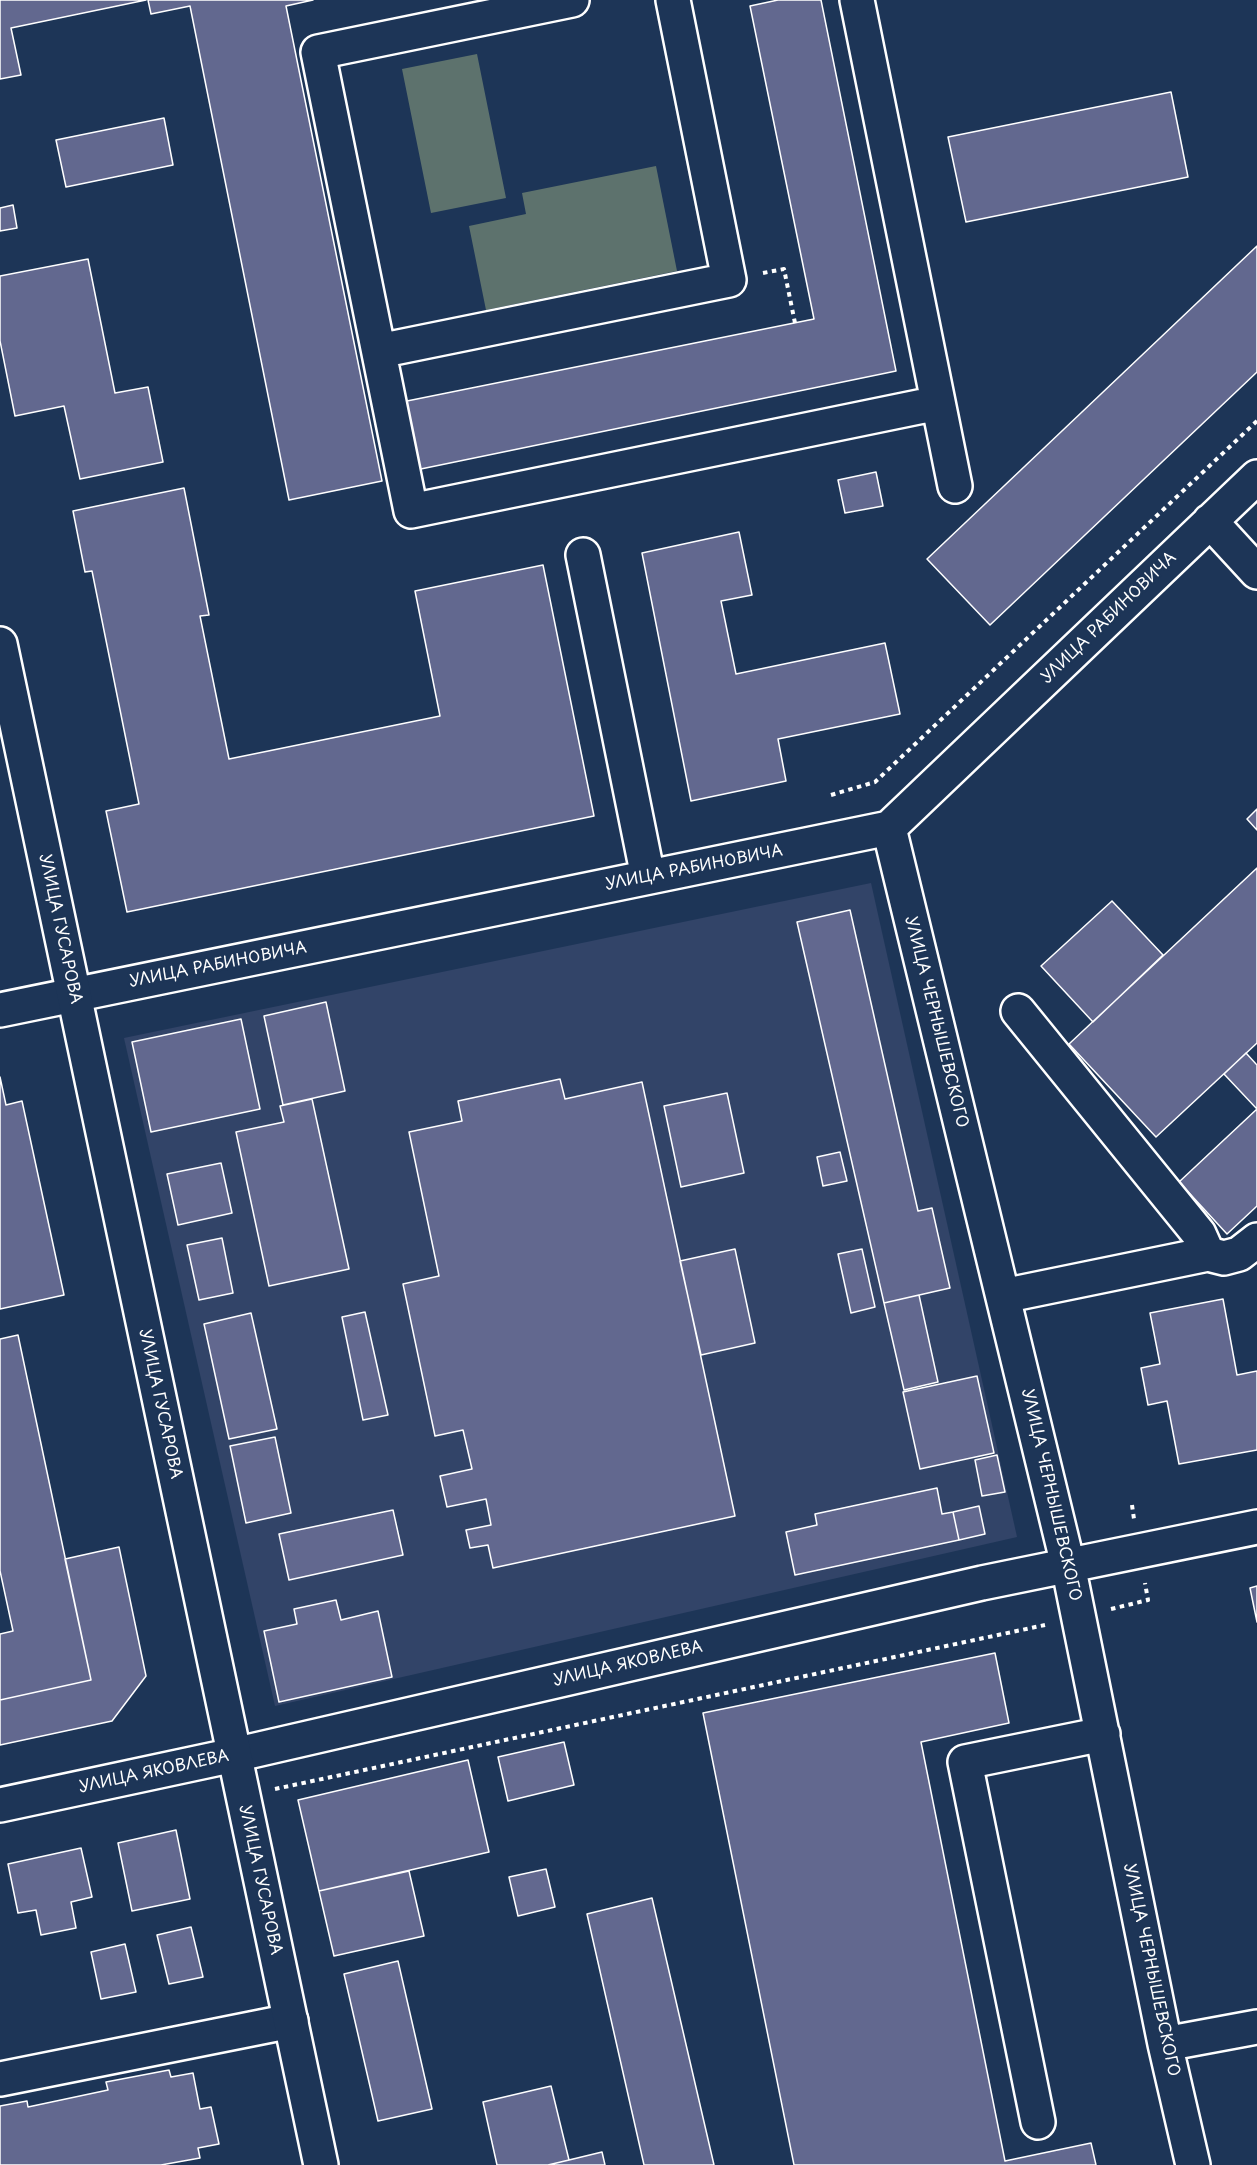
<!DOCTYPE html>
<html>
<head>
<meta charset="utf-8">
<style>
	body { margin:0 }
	canvas { display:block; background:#1d3557 }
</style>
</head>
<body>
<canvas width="1257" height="2165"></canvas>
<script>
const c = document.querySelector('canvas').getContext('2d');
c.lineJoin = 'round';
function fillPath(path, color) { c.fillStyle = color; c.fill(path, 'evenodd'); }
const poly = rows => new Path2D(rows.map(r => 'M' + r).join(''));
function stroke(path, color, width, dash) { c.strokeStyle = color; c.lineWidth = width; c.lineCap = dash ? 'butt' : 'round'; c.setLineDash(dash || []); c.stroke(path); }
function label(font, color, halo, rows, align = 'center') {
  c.font = font + ' "Playpen Sans",sans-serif'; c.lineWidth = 4.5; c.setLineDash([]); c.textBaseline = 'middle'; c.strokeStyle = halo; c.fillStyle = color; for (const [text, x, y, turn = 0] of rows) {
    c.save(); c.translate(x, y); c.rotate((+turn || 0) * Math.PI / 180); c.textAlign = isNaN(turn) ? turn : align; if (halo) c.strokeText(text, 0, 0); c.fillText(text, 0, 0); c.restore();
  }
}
fillPath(poly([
	[871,883,1017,1537,275,1706,124,1038]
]), '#324468');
fillPath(poly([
	[477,54,506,198,431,213,402,69],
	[656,166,677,271,486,310,469,226,526,214,522,193]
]), '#5d726d');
const building = poly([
	[0,0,146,0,11,28,21,75,0,79,0,0],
	[148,0,313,0,286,6,382,481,289,500,190,6,151,14,148,0],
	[778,0,821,0,896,371,416,470,402,402,814,319,750,6,778,0],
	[1171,92,1188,177,966,222,948,137,1171,92],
	[164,118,173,165,66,187,56,140,164,118],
	[13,205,17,228,0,231,0,208,13,205],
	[1257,246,1257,372,990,625,927,559,1257,246],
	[88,259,115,393,148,387,163,462,80,479,64,406,15,416,0,341,0,276,88,259],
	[876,472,883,506,845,513,838,480,876,472],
	[184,488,209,615,200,616,229,759,440,716,415,591,543,565,594,816,127,912,106,811,139,804,92,571,85,572,73,511,184,488],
	[739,532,752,595,721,601,736,674,885,643,900,714,778,739,786,781,691,801,642,553,739,532],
	[1257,809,1257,830,1247,819,1257,809],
	[1257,868,1257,1043,1156,1137,1069,1044,1257,868],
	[1112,901,1163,955,1093,1022,1041,966,1112,901],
	[850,910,918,1211,932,1208,950,1288,884,1303,797,922,850,910],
	[326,1002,345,1091,283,1105,264,1016,326,1002],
	[241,1019,260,1109,151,1132,132,1042,241,1019],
	[1246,1053,1257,1065,1257,1109,1224,1074,1246,1053],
	[0,1077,6,1105,22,1101,64,1295,0,1309,0,1077],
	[560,1079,565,1099,642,1082,735,1516,493,1568,488,1545,470,1548,466,1530,491,1525,486,1499,447,1507,440,1476,472,1469,463,1430,435,1436,403,1284,439,1276,409,1132,462,1121,458,1101,560,1079],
	[727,1093,744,1173,681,1187,664,1106,727,1093],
	[312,1099,349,1269,269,1286,236,1132,284,1122,280,1106,312,1099],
	[1257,1109,1257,1206,1227,1234,1179,1182,1257,1109],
	[840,1152,847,1181,823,1186,817,1157,840,1152],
	[221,1163,232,1213,178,1225,167,1174,221,1163],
	[222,1238,233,1293,199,1300,187,1245,222,1238],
	[735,1249,755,1343,701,1355,680,1261,735,1249],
	[862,1249,875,1307,851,1313,838,1254,862,1249],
	[919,1295,938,1382,904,1390,884,1303,919,1295],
	[1223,1299,1237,1375,1257,1371,1257,1450,1179,1464,1167,1401,1148,1405,1141,1368,1160,1364,1150,1313,1223,1299],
	[365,1312,388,1415,363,1420,342,1317,365,1312],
	[251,1313,277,1429,229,1439,204,1324,251,1313],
	[18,1335,91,1680,0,1700,0,1634,13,1631,0,1571,0,1339,18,1335],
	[977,1376,994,1453,920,1469,903,1392,977,1376],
	[275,1437,291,1513,246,1523,230,1446,275,1437],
	[997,1455,1005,1492,982,1496,975,1460,997,1455],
	[937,1488,942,1514,953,1512,959,1540,795,1575,786,1532,817,1525,815,1514,937,1488],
	[979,1506,985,1534,959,1540,953,1512,979,1506],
	[393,1510,403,1555,289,1580,279,1534,393,1510],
	[119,1547,146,1676,112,1721,0,1745,0,1700,91,1680,65,1559,119,1547],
	[1257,1586,1257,1622,1250,1588,1257,1586],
	[336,1600,341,1620,378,1611,392,1677,279,1702,264,1631,297,1624,294,1609,336,1600],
	[995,1653,1009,1723,921,1742,1005,2161,1091,2143,1096,2165,794,2165,703,1713,995,1653],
	[564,1742,574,1785,508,1801,498,1757,564,1742],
	[468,1760,489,1852,319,1891,298,1800,468,1760],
	[176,1830,190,1899,132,1911,118,1843,176,1830],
	[81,1848,92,1897,71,1902,76,1928,41,1935,36,1910,18,1913,8,1864,81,1848],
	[546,1869,555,1907,518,1916,509,1877,546,1869],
	[409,1871,424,1936,334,1956,319,1891,409,1871],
	[652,1898,714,2165,644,2165,587,1914,652,1898],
	[191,1927,203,1977,169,1984,157,1935,191,1927],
	[125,1944,136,1992,101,1999,91,1952,125,1944],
	[398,1961,432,2109,378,2121,344,1974,398,1961],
	[169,2070,171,2077,193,2073,200,2109,211,2107,219,2144,198,2148,200,2158,161,2165,0,2165,0,2106,27,2101,28,2107,108,2090,106,2082,169,2070],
	[551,2086,569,2160,548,2165,497,2165,483,2102,551,2086],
	[602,2152,605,2165,548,2165,569,2160,602,2152]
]);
fillPath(building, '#62688f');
stroke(building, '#fff', 1.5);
const minor = poly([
	[572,0,318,52,411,511,938,403],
	[857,0,955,486],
	[379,351,729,280,673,0],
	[1210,521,1257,572],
	[583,555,648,877],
	[889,828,1068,1565,1165,2044,1193,2165],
	[0,1010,889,828,1257,477],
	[1018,1011,1199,1234,1208,1254],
	[1003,1296,1208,1254,1224,1258,1239,1254,1257,1240],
	[0,1805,234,1755,982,1583,1257,1527],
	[1165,2044,1257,2027],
	[0,2079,291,2021],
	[1038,2122,965,1762,1103,1734]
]);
const major = poly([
	[0,644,321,2165]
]);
stroke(minor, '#fff', 38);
stroke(major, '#fff', 38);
stroke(poly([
	[763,273,784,269,795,323],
	[831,795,875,782,1257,421],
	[1132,1505,1134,1519],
	[1111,1609,1148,1600,1145,1583],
	[275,1789,1045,1625]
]), '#fff', 4, [4.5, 4.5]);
stroke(minor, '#1d3557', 33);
stroke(major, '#1d3557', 33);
label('16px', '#fff', '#1d3557', [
	["УЛИЦА РАБИНОВИЧА",1109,618,-44],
	["УЛИЦА РАБИНОВИЧА",694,868,-11],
	["УЛИЦА ГУСАРОВА",60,929,78],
	["УЛИЦА РАБИНОВИЧА",218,965,-11],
	["УЛИЦА ЧЕРНЫШЕВСКОГО",936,1022,76],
	["УЛИЦА ГУСАРОВА",160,1404,78],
	["УЛИЦА ЧЕРНЫШЕВСКОГО",1051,1495,77],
	["УЛИЦА ЯКОВЛЕВА",628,1664,-13],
	["УЛИЦА ЯКОВЛЕВА",154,1772,-12],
	["УЛИЦА ГУСАРОВА",260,1880,78],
	["УЛИЦА ЧЕРНЫШЕВСКОГО",1151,1970,78]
]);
</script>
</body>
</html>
